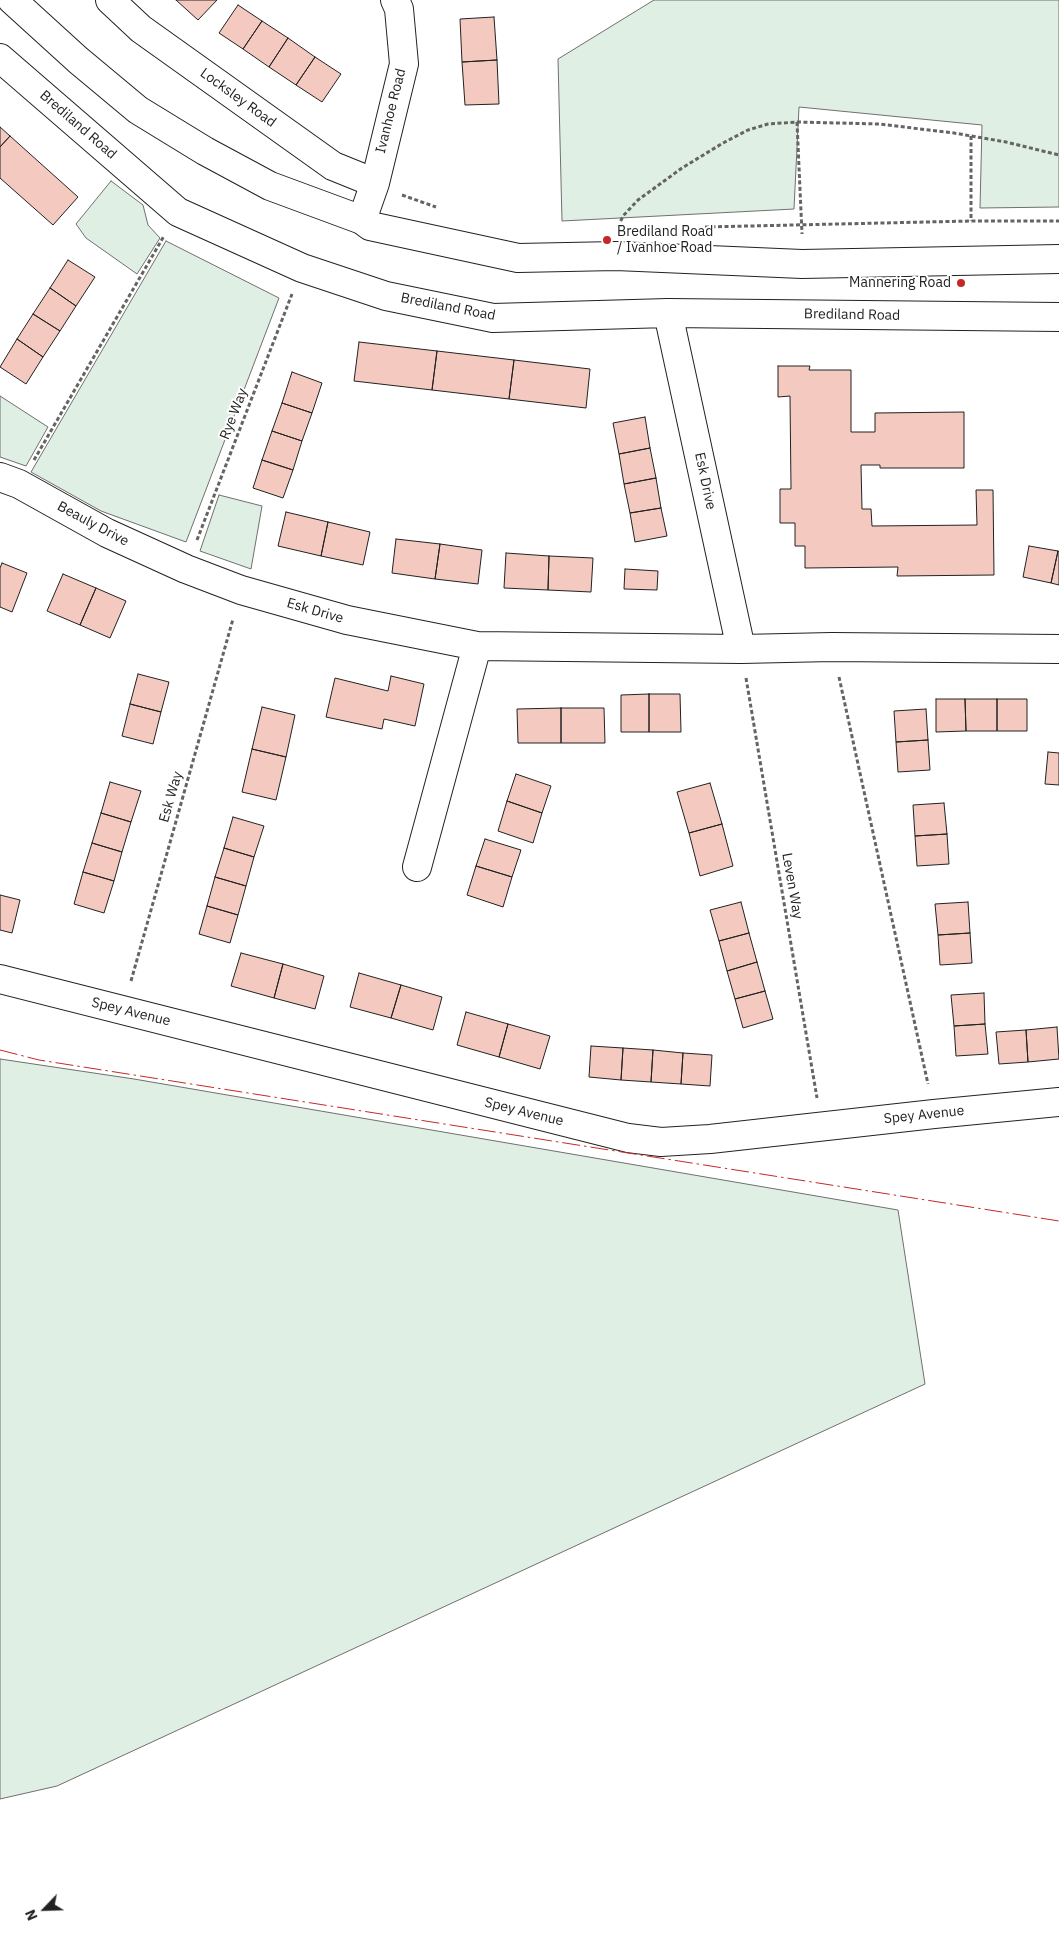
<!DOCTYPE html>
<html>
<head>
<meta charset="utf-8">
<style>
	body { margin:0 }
	#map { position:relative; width:1059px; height:1954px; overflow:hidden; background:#fff; font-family:"IBM Plex Sans",sans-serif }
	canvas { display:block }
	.north { position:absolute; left:20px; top:1884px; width:50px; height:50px; -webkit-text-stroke:4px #fff; paint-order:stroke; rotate:246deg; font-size:14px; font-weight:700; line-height:20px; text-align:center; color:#222 }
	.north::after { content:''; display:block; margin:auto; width:18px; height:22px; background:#222; clip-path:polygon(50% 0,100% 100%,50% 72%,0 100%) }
</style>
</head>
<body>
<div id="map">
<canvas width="1059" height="1954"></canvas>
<div class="north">N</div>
</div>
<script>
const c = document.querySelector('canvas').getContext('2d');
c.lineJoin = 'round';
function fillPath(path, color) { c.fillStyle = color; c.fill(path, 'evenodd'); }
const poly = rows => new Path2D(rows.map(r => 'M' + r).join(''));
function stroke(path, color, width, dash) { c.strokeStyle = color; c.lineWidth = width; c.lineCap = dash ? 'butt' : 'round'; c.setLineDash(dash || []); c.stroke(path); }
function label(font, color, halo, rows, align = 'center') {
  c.font = font + ' "IBM Plex Sans",sans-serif'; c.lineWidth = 4; c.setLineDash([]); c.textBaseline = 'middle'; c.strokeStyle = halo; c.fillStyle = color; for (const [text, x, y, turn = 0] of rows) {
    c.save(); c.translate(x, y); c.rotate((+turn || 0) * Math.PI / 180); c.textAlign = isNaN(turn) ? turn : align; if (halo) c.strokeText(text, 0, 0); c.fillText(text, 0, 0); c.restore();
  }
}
const green = poly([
	[654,0,1059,0,1059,207,980,208,982,125,799,107,794,209,562,221,558,59,654,0],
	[111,181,143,205,148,225,160,238,137,274,86,238,76,224,111,181],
	[166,241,279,298,186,542,101,511,31,472,166,241],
	[0,396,48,427,26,466,0,457,0,396],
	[219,495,262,506,251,569,200,551,219,495],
	[0,1059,134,1079,898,1210,925,1384,57,1786,0,1799,0,1059]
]);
fillPath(green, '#e0efe3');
stroke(green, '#6f6f6f', 1);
const building = poly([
	[176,0,217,0,198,20,176,0],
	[238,5,262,21,243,49,219,33,238,5],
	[494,17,497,60,462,62,460,19,494,17],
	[262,21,288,38,269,67,243,49,262,21],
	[288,38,315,57,296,85,269,67,288,38],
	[315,57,341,74,322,102,296,85,315,57],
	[497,60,499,104,465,105,462,62,497,60],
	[0,127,10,136,0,147,0,127],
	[10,136,78,197,53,225,0,178,0,147,10,136],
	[68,260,95,277,76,306,50,288,68,260],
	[50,288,76,306,60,331,33,314,50,288],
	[33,314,60,331,43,357,17,339,33,314],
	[17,339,43,357,26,384,0,367,17,339],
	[359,342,437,351,432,390,354,381,359,342],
	[437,351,514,360,509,399,432,390,437,351],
	[514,360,590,369,586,408,509,399,514,360],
	[778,366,810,366,809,370,851,370,851,432,875,432,875,413,964,412,964,468,880,468,880,465,861,465,862,509,871,509,872,526,977,525,976,490,993,490,994,575,897,576,898,567,805,568,805,546,795,546,795,523,780,523,780,489,791,489,790,396,778,397,778,366],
	[292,372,322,383,312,413,282,403,292,372],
	[282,403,312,413,302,441,272,431,282,403],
	[645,417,650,448,619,454,613,423,645,417],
	[272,431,302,441,293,470,262,460,272,431],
	[650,448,656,478,624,484,619,454,650,448],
	[262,460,293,470,283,498,253,488,262,460],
	[656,478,661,508,630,513,624,484,656,478],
	[661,508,667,536,635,542,630,513,661,508],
	[286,512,328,522,321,556,278,546,286,512],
	[328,522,370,532,363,565,321,556,328,522],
	[396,539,440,544,435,579,392,573,396,539],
	[440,544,482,550,478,584,435,579,440,544],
	[1029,546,1058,551,1051,583,1023,577,1029,546],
	[1058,551,1059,552,1059,585,1051,583,1058,551],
	[506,553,549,556,548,590,504,588,506,553],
	[549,556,593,558,591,592,548,590,549,556],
	[2,563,27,573,12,612,0,607,0,568,2,563],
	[625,569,658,571,657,590,624,589,625,569],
	[63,574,96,588,80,625,47,611,63,574],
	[96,588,126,601,110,638,80,625,96,588],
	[138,674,169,682,161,712,130,704,138,674],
	[391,676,424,684,415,726,384,719,382,729,326,717,335,678,388,691,391,676],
	[649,694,649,732,621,732,621,695,649,694],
	[649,694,680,694,681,732,649,732,649,694],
	[936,699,965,699,966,731,936,732,936,699],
	[965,699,997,699,997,731,966,731,965,699],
	[997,699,1027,699,1027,731,997,731,997,699],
	[130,704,161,712,153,744,122,736,130,704],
	[262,707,295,715,286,757,252,749,262,707],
	[561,708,561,743,518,743,517,709,561,708],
	[561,708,604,708,605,743,561,743,561,708],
	[926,709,928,740,896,742,894,711,926,709],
	[928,740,930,770,898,772,896,742,928,740],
	[252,749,286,757,276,800,242,792,252,749],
	[1048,752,1059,753,1059,785,1045,784,1048,752],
	[516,774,551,786,542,813,507,801,516,774],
	[110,782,141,791,131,822,101,813,110,782],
	[710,783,722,824,689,833,677,792,710,783],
	[507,801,542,813,533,843,498,831,507,801],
	[944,803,947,834,915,836,913,805,944,803],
	[101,813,131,822,122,852,92,843,101,813],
	[233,817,264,826,254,857,224,848,233,817],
	[722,824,733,866,700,876,689,833,722,824],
	[947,834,949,864,917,866,915,836,947,834],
	[485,839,521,850,512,877,476,866,485,839],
	[92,843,122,852,114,881,83,872,92,843],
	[224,848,254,857,246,886,215,877,224,848],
	[476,866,512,877,503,907,467,895,476,866],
	[83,872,114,881,104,913,74,904,83,872],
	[215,877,246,886,238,915,207,906,215,877],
	[0,895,20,900,12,933,0,930,0,895],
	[741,902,749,933,719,941,710,910,741,902],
	[968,902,970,933,938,935,935,904,968,902],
	[207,906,238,915,230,943,199,934,207,906],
	[749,933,757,962,727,971,719,941,749,933],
	[970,933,972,963,940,965,938,935,970,933],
	[241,953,283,964,274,998,231,986,241,953],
	[757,962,765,991,735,999,727,971,757,962],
	[283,964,324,976,315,1009,274,998,283,964],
	[359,973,401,985,391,1018,350,1007,359,973],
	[401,985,442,997,433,1030,391,1018,401,985],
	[765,991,773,1019,743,1028,735,999,765,991],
	[984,993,985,1024,954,1026,951,995,984,993],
	[466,1012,508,1024,499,1057,457,1045,466,1012],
	[508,1024,550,1036,540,1069,499,1057,508,1024],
	[985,1024,988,1054,956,1056,954,1026,985,1024],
	[1057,1027,1059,1059,1028,1062,1026,1030,1057,1027],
	[1026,1030,1028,1062,999,1064,996,1032,1026,1030],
	[591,1046,623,1048,621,1080,589,1077,591,1046],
	[623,1048,653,1050,651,1082,621,1080,623,1048],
	[653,1050,683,1053,681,1084,651,1082,653,1050],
	[683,1053,712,1055,710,1086,681,1084,683,1053]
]);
fillPath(building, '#f3c9c0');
stroke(building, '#222', 1);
const street = poly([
	[110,0,141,29,333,166,375,183],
	[0,58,178,212,302,268,386,296,493,318,668,313,1059,317],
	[362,220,375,183,404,64,399,9,395,0],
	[668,313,741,649],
	[0,477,19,484,107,533,186,569,241,590,347,620,477,646,741,649,832,647,1059,649],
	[417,867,477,646],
	[0,979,628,1138,661,1142,710,1139,934,1114,1059,1102]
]);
const secondary = poly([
	[12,0,78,60,138,110,205,151,270,186,362,220,370,226,518,258,616,256,802,264,1059,259]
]);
stroke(street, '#222', 30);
stroke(secondary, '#222', 30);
stroke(poly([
	[797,122,802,234],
	[971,136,971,221],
	[402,195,436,207],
	[618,227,623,216,638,200,682,168,723,143,748,130,768,124,797,122,879,124,954,133,1006,142,1059,155],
	[705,227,971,221,1059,221],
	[34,460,164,236],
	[197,540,292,294],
	[839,677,928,1084],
	[746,678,817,1098],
	[131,981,233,619]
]), '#646464', 3, [4, 2.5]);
stroke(street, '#fff', 28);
stroke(secondary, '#fff', 28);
stroke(poly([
	[0,1050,39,1060,1059,1221]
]), '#c62828', 1, [18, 4, 2.5, 4]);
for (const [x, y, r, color] of [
	[607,240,5,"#c62828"],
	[961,283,5,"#c62828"]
]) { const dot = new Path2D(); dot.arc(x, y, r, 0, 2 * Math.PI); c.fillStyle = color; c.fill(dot); stroke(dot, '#fff', 2); }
label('14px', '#222', '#fff', [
	["Locksley Road",238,98,36],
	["Ivanhoe Road",391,111,-76],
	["Brediland Road",78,125,41],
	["Brediland Road",448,307,11],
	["Brediland Road",852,315,1],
	["Rye Way",234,414,-69],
	["Esk Drive",705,481,78],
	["Beauly Drive",93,524,28],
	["Esk Drive",315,611,16],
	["Esk Way",171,797,-74],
	["Leven Way",792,886,80],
	["Spey Avenue",131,1012,14],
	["Spey Avenue",524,1112,14],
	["Spey Avenue",924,1115,-6]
]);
label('14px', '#222', '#fff', [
	["Brediland Road",617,232],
	["/ Ivanhoe Road",617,248],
	["Mannering Road",951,283,"right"]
], 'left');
</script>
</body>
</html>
